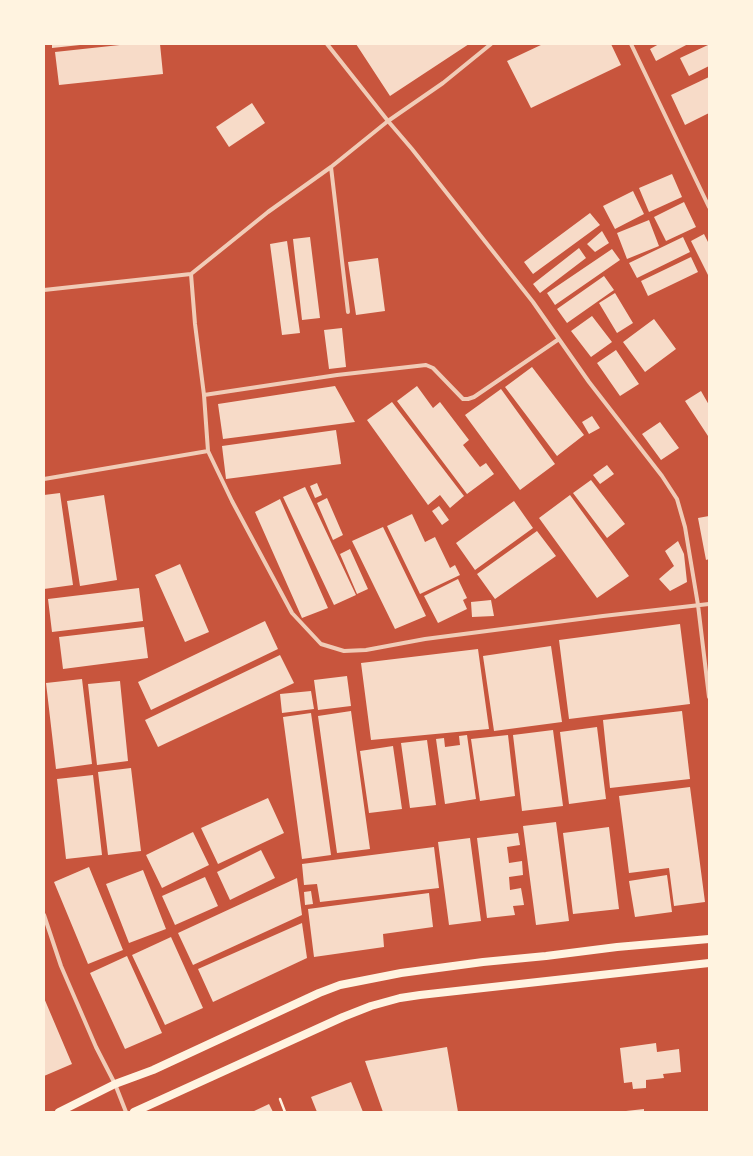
<!DOCTYPE html>
<html>
<head>
<meta charset="utf-8">
<style>
	body { margin:0 }
	#map { position:relative; width:753px; height:1156px; overflow:hidden; background:#c8553d; font-family:"Public Sans",sans-serif }
	canvas { display:block }
	.frame { position:absolute; inset:0; border:45px solid #fff3e0; pointer-events:none }
</style>
</head>
<body>
<div id="map">
<canvas width="753" height="1156"></canvas>
<div class="frame"></div>
</div>
<script>
const c = document.querySelector('canvas').getContext('2d');
c.lineJoin = 'round';
function fillPath(path, color) { c.fillStyle = color; c.fill(path, 'evenodd'); }
const poly = rows => new Path2D(rows.map(r => 'M' + r).join(''));
function stroke(path, color, width, dash) { c.strokeStyle = color; c.lineWidth = width; c.lineCap = dash ? 'butt' : 'round'; c.setLineDash(dash || []); c.stroke(path); }
fillPath(poly([
	[52,44,80,44,80,45,52,48],
	[129,44,160,44,163,74,59,85,55,52],
	[356,44,469,44,390,96],
	[543,44,611,44,621,65,531,108,507,61],
	[659,44,688,44,656,61,650,49],
	[708,45,709,47,709,66,689,76,680,58],
	[709,77,709,113,685,125,671,95],
	[252,103,265,123,229,147,216,127],
	[672,174,682,197,649,212,639,188],
	[633,191,644,214,615,229,603,206],
	[684,202,696,227,666,241,654,217],
	[590,213,600,225,533,274,524,262],
	[649,220,659,246,627,259,617,233],
	[602,231,609,243,595,252,587,244],
	[704,234,709,244,709,275,708,275,691,241],
	[310,237,320,318,302,320,293,239],
	[683,237,690,252,637,278,629,263],
	[287,241,300,333,282,335,270,244],
	[579,248,586,258,540,293,533,284],
	[612,249,620,260,555,305,547,293],
	[691,257,698,272,648,296,641,281],
	[378,258,385,311,356,315,348,262],
	[604,276,614,290,567,323,557,309],
	[615,293,633,323,617,333,599,303],
	[592,316,612,342,591,357,571,331],
	[654,319,676,349,645,372,623,342],
	[342,328,346,367,329,369,324,330],
	[616,350,639,384,620,396,597,363],
	[532,367,584,435,557,456,505,387],
	[335,386,355,422,223,439,218,404],
	[417,386,433,408,440,402,469,440,463,445,480,467,486,463,494,474,467,494,397,401],
	[501,389,555,464,520,490,465,415],
	[701,391,709,405,709,435,708,436,685,401],
	[392,402,464,496,450,508,440,495,428,505,367,420],
	[592,416,600,428,589,434,582,422],
	[660,422,679,448,661,460,642,434],
	[336,430,341,464,226,479,222,446],
	[607,465,614,474,600,484,593,475],
	[591,480,625,524,607,538,573,493],
	[317,483,322,495,315,498,310,486],
	[305,487,356,595,334,605,283,497],
	[60,493,73,585,44,589,44,495],
	[104,495,117,580,80,586,67,501],
	[570,495,629,576,597,598,539,518],
	[327,498,343,535,333,540,317,503],
	[280,499,328,608,302,618,255,512],
	[514,501,533,528,475,570,456,543],
	[439,506,449,520,442,525,432,511],
	[412,514,425,542,435,537,450,568,455,565,460,575,420,594,387,526],
	[709,516,709,559,706,560,698,518],
	[383,527,426,616,395,629,352,541],
	[537,531,556,556,495,599,477,574],
	[678,541,684,554,687,582,670,591,659,579,674,566,665,551],
	[350,549,368,589,357,594,340,554],
	[180,564,209,632,185,642,155,575],
	[458,579,467,598,463,600,467,609,438,623,424,596],
	[139,588,143,621,52,632,48,599],
	[491,600,494,616,472,617,471,602],
	[265,621,278,649,151,710,138,682],
	[680,624,690,704,569,719,559,640],
	[144,627,148,658,63,669,59,637],
	[551,646,562,722,494,731,483,656],
	[478,649,489,729,371,740,361,663],
	[280,655,294,683,158,747,145,720],
	[347,676,351,706,318,710,314,680],
	[82,679,92,764,56,769,46,683],
	[120,681,128,761,97,765,88,684],
	[311,691,314,709,282,713,280,694],
	[351,711,370,849,337,853,318,716],
	[682,711,690,779,610,788,603,720],
	[311,713,331,855,302,859,283,717],
	[597,727,606,799,569,804,560,732],
	[553,730,563,806,522,811,513,735],
	[467,735,476,799,445,804,436,739,444,738,445,747,460,745,459,736],
	[508,735,515,796,480,801,471,739],
	[427,740,436,805,410,808,401,743],
	[393,746,402,809,369,813,360,751],
	[131,768,141,851,108,855,98,772],
	[93,775,102,855,66,859,57,779],
	[690,787,705,902,674,906,669,868,629,873,619,796],
	[268,798,284,833,218,864,201,828],
	[556,822,569,921,536,925,523,826],
	[609,827,619,909,573,914,563,833],
	[193,832,209,865,162,888,146,855],
	[518,833,520,845,507,847,509,863,522,861,523,875,509,877,510,890,521,888,524,905,513,906,515,915,487,918,477,838],
	[470,838,481,921,449,925,438,842],
	[434,847,439,888,320,902,317,884,304,885,302,864],
	[261,850,275,878,230,900,217,872],
	[89,867,123,950,88,964,54,882],
	[143,870,166,929,129,943,106,884],
	[667,875,672,912,635,917,629,881],
	[205,877,218,906,175,925,162,896],
	[297,878,302,915,193,965,178,933],
	[311,891,313,904,305,905,304,892],
	[429,893,433,927,383,934,384,947,314,957,308,909],
	[302,923,307,958,213,1002,198,969],
	[171,937,203,1008,165,1025,132,955],
	[127,956,162,1033,125,1049,90,973],
	[44,998,72,1064,44,1076],
	[656,1043,657,1052,679,1049,681,1072,663,1074,664,1078,646,1080,646,1088,633,1089,632,1082,624,1083,620,1048],
	[447,1047,458,1112,383,1112,365,1061],
	[351,1082,363,1112,317,1112,311,1097],
	[269,1104,273,1112,252,1112],
	[644,1109,644,1112,626,1112,626,1111]
]), '#f7dbc8');
stroke(poly([
	[280,1099,285,1112]
]), '#fff3e0', 2.5);
stroke(poly([
	[327,44,388,121,412,149,533,302,589,382,662,476,677,499,685,527,698,605,709,697],
	[631,44,709,207],
	[331,167,348,312],
	[191,274,195,324,204,395,208,451,232,501,292,613,321,644,344,651,366,650,425,639,603,616,709,604],
	[44,290,191,274,268,212,331,167,388,121,443,83,491,44],
	[204,395,337,375,426,365,433,368,463,399,468,399,474,397,559,339],
	[44,479,208,451],
	[44,915,61,966,96,1047,115,1084,126,1112]
]), '#f1ccb7', 4);
stroke(poly([
	[59,1112,115,1084,153,1070,319,993,340,985,401,973,483,962,546,956,617,947,709,939],
	[134,1112,343,1017,371,1006,400,998,420,995,709,963]
]), '#fff3e0', 8);
</script>
</body>
</html>
